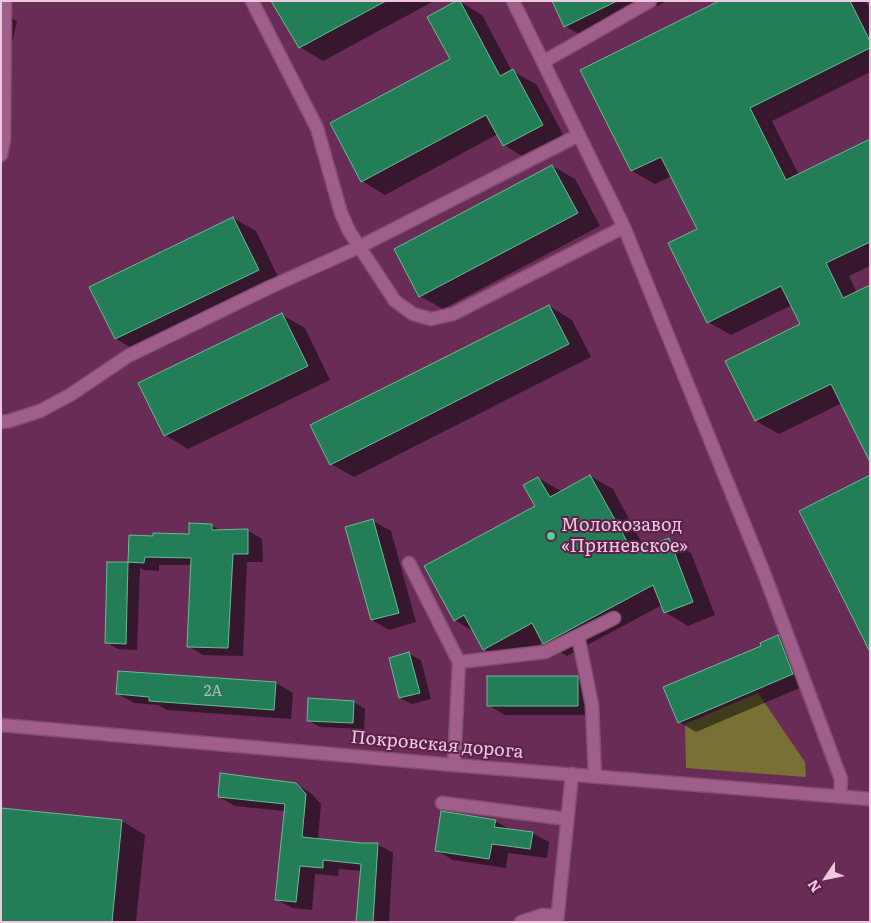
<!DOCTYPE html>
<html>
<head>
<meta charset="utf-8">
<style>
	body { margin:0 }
	#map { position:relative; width:871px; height:923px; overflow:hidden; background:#682c56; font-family:Literata,serif }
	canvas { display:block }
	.frame { position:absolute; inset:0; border:2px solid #edc8de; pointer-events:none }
	.north { position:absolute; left:801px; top:853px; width:50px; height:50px; -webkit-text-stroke:4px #5c214b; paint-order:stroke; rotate:236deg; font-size:14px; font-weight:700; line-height:20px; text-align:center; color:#edc8de }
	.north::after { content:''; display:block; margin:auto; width:18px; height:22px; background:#edc8de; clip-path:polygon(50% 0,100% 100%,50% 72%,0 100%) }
</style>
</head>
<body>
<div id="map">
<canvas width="871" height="923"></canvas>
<div class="frame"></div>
<div class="north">N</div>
</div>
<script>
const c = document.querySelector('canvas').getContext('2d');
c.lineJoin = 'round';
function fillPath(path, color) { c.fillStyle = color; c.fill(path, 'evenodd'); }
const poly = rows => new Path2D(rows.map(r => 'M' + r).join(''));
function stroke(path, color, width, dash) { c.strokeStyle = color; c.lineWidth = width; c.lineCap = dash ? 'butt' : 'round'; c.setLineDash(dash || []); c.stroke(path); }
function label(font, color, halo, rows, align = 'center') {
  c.font = font + ' Literata,serif'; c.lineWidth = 4; c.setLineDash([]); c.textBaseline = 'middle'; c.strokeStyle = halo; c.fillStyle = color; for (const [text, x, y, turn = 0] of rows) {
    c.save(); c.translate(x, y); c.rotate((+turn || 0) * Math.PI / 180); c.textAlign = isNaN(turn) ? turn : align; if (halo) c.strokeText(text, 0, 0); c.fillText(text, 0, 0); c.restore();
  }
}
fillPath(poly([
	[758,693,805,762,806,777,686,768,685,724]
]), '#787035');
fillPath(poly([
	[273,1,434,1,323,61,300,47],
	[459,1,482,15,512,71,536,84,565,138,527,159,504,145,498,134,385,195,362,181,452,59],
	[553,1,667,1,588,39,565,26],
	[722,1,866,1,870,9,870,72,772,121,799,175,870,140,870,266,849,276,857,293,842,403,779,434,756,421,801,325,792,305,731,335,708,322,698,229,672,176,655,184,632,171],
	[4,14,17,21,10,52],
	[552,166,575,179,600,226,443,309,420,296],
	[233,218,256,231,281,283,139,352,116,339,91,287],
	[549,306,572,320,591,357,354,477,331,464],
	[282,315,305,328,330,380,188,449,165,435],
	[590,476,613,489,645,549,668,540,691,553,715,615,688,626,665,612,662,605,567,656,544,642,507,662,484,649,475,632,454,620,536,506,538,478,561,491],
	[373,521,391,531,416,622,389,630,372,620],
	[212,526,222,531,247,530,262,539,263,562,247,562,243,656,203,655,188,646,191,565,159,565,159,571,145,570,140,568,137,650,118,649,106,642,108,563,130,564,130,536,190,535],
	[778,636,794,646,809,684,696,732,679,722,763,646],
	[409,654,421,660,431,699,412,704,400,698],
	[577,677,595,687,595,715,505,715,488,705],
	[276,683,293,693,291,719,167,710,158,705,134,703,118,694],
	[354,702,365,709,364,729,320,727,309,721],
	[296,784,312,794,321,804,318,840,362,844,377,844,393,853,389,922,357,922,361,871,339,869,338,876,315,874,312,910,292,908,276,899,285,811,235,806,219,797],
	[122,821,145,835,136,922,1,922],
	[495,821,511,830,532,833,549,842,547,858,508,853,506,868,453,860,436,850]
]), '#0007');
const building = poly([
	[271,1,386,1,299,48,271,1],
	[456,1,460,1,500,76,513,69,543,125,503,146,486,115,361,182,330,123,450,59,427,17,456,1],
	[552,1,617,1,564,27,552,1],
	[719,1,850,1,870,41,870,48,750,108,786,180,870,139,870,242,826,263,843,298,870,285,870,462,831,384,755,421,725,361,800,324,781,286,707,323,668,243,697,229,661,157,631,171,580,70,719,1],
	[552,165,578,213,419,297,394,249,552,165],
	[233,217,259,270,115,339,89,287,233,217],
	[549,305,569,344,330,465,310,425,549,305],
	[282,313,308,366,164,436,138,383,282,313],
	[590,475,633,552,669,538,693,602,664,613,653,585,543,644,532,623,483,650,464,615,454,621,424,566,535,506,523,485,538,477,550,497,590,475],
	[870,475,870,652,799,511,870,475],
	[373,519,399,613,371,620,345,527,373,519],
	[189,523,212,524,212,530,248,529,248,554,233,554,228,648,187,647,191,558,145,557,144,563,128,562,129,535,153,536,153,533,189,534,189,523],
	[107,562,128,562,126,644,105,643,107,562],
	[778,635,793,674,678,723,663,687,761,646,760,643,778,635],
	[409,652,420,693,399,698,389,658,409,652],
	[118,671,276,682,274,710,149,701,149,697,116,694,118,671],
	[487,676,578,676,578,706,487,706,487,676],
	[308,698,354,701,353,723,307,721,308,698],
	[220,773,296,783,306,794,302,837,362,843,378,843,373,922,356,922,361,864,323,860,323,868,300,866,296,902,275,900,285,804,218,797,220,773],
	[1,808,122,820,112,922,1,922,1,808],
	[441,811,496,820,494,827,533,832,530,849,492,844,489,859,435,851,441,811]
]);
fillPath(building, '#237e57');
stroke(building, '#68bc92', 1);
const minor = poly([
	[252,1,317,128,341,213,349,231,395,301,413,314,431,319,453,314,624,227],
	[513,1,543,62],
	[650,1,543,62,624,227,764,573,841,779,840,796],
	[1,155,4,139,5,1],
	[1,422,9,421,40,411,70,395,128,356,268,288,359,247,579,135],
	[409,563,459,662,545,652,614,618],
	[578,636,592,705,595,776],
	[1,725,454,765,870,799],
	[454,765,459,662],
	[442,803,567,819],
	[521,922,542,915,557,916],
	[557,922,572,774]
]);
stroke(minor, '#824e72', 15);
stroke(minor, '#a05e8a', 12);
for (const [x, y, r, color] of [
	[551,536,5,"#4fd399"]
]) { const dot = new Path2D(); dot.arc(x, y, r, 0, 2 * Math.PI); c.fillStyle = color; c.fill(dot); stroke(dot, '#5c214b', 2); }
label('15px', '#bab6bc', null, [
	["2А",213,692]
]);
label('18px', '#edc8de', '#5c214b', [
	["Молокозавод",561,526],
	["«Приневское»",561,547]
], 'left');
label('18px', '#edc8de', '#5c214b', [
	["Покровская дорога",437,745,5]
]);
</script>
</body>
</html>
